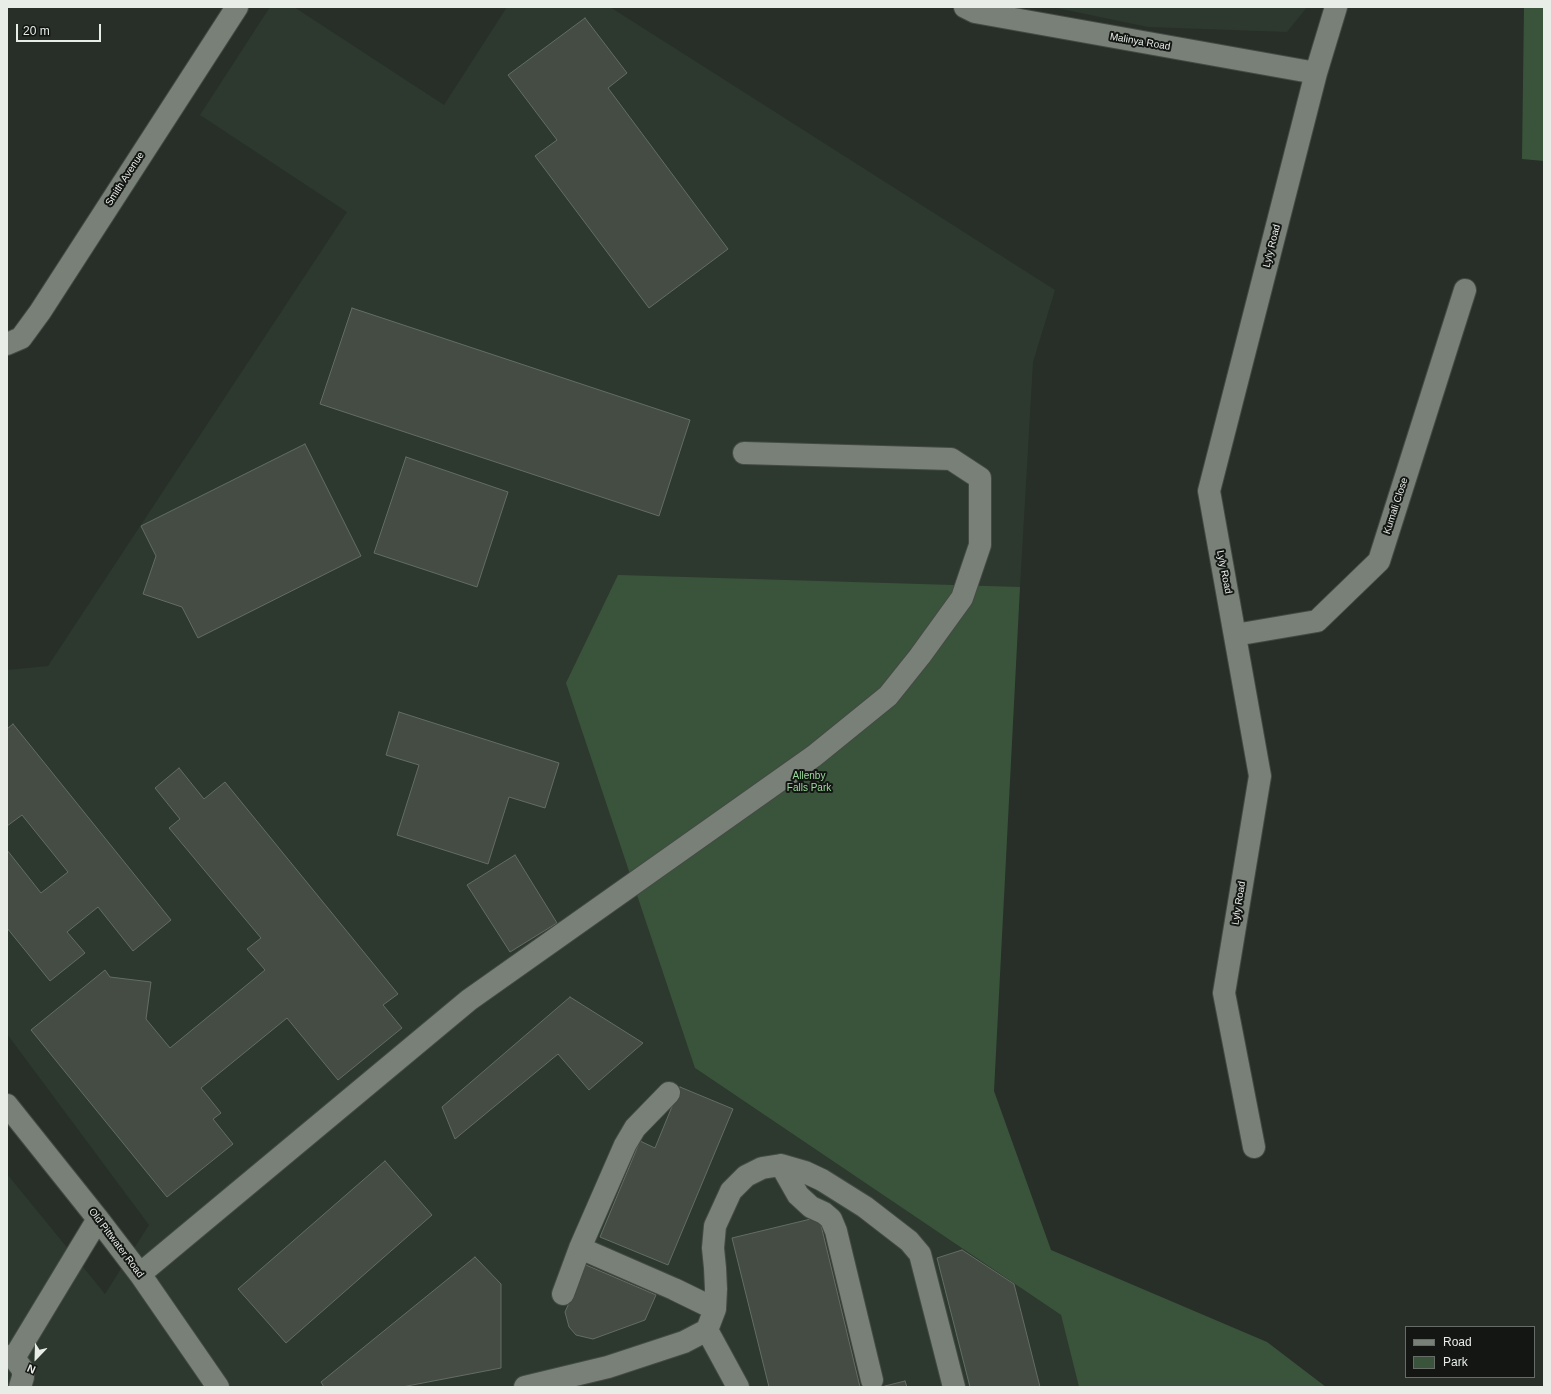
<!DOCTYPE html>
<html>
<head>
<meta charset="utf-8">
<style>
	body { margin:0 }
	#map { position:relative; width:1551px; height:1394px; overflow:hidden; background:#282f28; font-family:Helvetica,sans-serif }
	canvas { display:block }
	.frame { position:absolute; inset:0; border:8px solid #e8ede8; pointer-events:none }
	.legend { position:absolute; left:1405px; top:1326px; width:130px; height:52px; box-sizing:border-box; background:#131613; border:1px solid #686c68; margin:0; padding:5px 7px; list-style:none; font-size:12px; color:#e8ede8 }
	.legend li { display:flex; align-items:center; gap:8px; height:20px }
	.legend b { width:20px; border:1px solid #686c68 }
	.north { position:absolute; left:16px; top:1338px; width:40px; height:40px; -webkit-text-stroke:3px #131613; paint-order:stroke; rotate:203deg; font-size:11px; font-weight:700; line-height:16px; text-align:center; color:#e8ede8 }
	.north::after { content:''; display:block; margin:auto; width:14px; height:18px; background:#e8ede8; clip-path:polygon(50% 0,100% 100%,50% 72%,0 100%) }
	.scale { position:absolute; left:16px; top:24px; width:85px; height:18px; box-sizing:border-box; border:2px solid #e8ede8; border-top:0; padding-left:5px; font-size:12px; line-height:14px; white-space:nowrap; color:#e8ede8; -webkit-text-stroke:3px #131613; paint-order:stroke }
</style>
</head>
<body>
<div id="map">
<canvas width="1551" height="1394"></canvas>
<div class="frame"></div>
<ul class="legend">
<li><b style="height:5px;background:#788078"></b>Road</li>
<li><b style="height:11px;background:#3a543b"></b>Park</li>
</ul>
<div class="north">N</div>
<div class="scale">20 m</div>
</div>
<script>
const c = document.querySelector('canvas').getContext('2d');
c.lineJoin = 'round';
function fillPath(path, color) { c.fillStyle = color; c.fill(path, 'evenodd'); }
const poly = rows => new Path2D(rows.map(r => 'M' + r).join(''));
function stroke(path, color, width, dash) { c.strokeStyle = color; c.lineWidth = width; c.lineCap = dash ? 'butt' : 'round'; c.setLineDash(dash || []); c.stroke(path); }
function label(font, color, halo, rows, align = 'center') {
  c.font = font + ' Helvetica,sans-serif'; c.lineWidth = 4; c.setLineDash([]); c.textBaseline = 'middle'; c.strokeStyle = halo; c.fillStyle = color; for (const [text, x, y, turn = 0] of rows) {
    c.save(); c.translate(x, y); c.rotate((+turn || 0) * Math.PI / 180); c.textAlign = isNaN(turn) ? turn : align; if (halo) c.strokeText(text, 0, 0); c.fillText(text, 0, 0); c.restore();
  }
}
fillPath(poly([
	[270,7,294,7,444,105,507,7,610,7,1055,290,1033,362,1020,587,1000,587,695,1068,1061,1315,1079,1387,7,1387,7,1174,105,1294,149,1225,7,1034,7,670,48,666,347,212,200,115],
	[1052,7,1307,7,1287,32,1148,27]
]), '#2d392e');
fillPath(poly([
	[1524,7,1544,7,1544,161,1522,159],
	[618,575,1020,587,994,1091,1051,1250,1267,1342,1326,1387,1079,1387,1061,1315,695,1068,566,683]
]), '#3a543b');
const building = poly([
	[585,18,627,73,608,88,728,249,649,308,535,156,557,140,508,75,585,18],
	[352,308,690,420,659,516,320,404,352,308],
	[305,444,361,556,198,638,182,607,143,594,156,556,141,526,305,444],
	[406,457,508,492,477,587,374,553,406,457],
	[399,712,559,763,545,808,509,797,488,864,397,835,419,765,386,755,399,712],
	[13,724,171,920,133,951,98,907,67,932,85,953,50,981,7,928,7,850,41,893,68,872,22,815,7,826,7,729,13,724],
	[179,768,204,799,225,782,398,994,383,1005,402,1028,338,1080,287,1018,201,1088,221,1113,213,1119,233,1144,167,1197,31,1030,105,970,110,977,151,982,146,1019,170,1048,265,970,247,949,261,938,169,828,180,819,155,788,179,768],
	[515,855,557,923,510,952,467,885,515,855],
	[570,997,643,1043,589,1090,558,1054,455,1139,442,1107,570,997],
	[680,1087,733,1109,668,1265,600,1237,640,1141,655,1148,680,1087],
	[385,1161,432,1215,286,1343,238,1289,385,1161],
	[819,1217,860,1387,769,1387,732,1238,819,1217],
	[962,1250,1014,1284,1040,1387,970,1387,937,1258,962,1250],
	[475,1257,501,1284,501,1368,402,1387,324,1387,321,1382,475,1257],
	[586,1265,656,1295,645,1320,593,1339,576,1335,569,1327,565,1312,586,1265],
	[905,1381,907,1387,881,1387,905,1381]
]);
fillPath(building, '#444c44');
stroke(building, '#646c64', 1);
const minor = poly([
	[965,7,975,12,1316,73],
	[7,344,21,338,40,312,237,7],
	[1235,635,1317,621,1379,561,1465,290],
	[7,1105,98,1219,140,1274,218,1387],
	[1254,1147,1224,993,1260,776,1209,491,1316,73,1336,7],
	[781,1165,798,1195,811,1207,824,1213,831,1219,836,1231,872,1380],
	[580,1248,674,1289,715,1309],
	[140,1274,469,1000,814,756,888,696,920,656,962,598,980,545,980,478,951,459,744,453],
	[563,1294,580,1248,625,1145,635,1128,669,1093],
	[707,1330,738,1387],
	[7,1356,14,1358,23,1370,23,1377,20,1387],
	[14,1358,98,1219],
	[525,1387,608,1367,684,1342,707,1330,715,1309,716,1289,715,1268,713,1248,715,1226,731,1191,746,1176,762,1168,781,1165,805,1172,822,1180,865,1207,909,1241,920,1254,954,1387]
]);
stroke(minor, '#444a44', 24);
stroke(minor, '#788078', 22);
label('10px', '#e8ede8', '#131613', [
	["Malinya Road",1140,42,10],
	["Smith Avenue",125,179,-57],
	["Lyly Road",1272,246,-76],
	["Kumali Close",1396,506,-72],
	["Lyly Road",1224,572,79],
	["Lyly Road",1239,903,-81],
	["Old Pittwater Road",116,1243,53]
]);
label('10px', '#9bdb9d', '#131613', [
	["Allenby",809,776],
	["Falls Park",809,788]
]);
</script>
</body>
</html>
